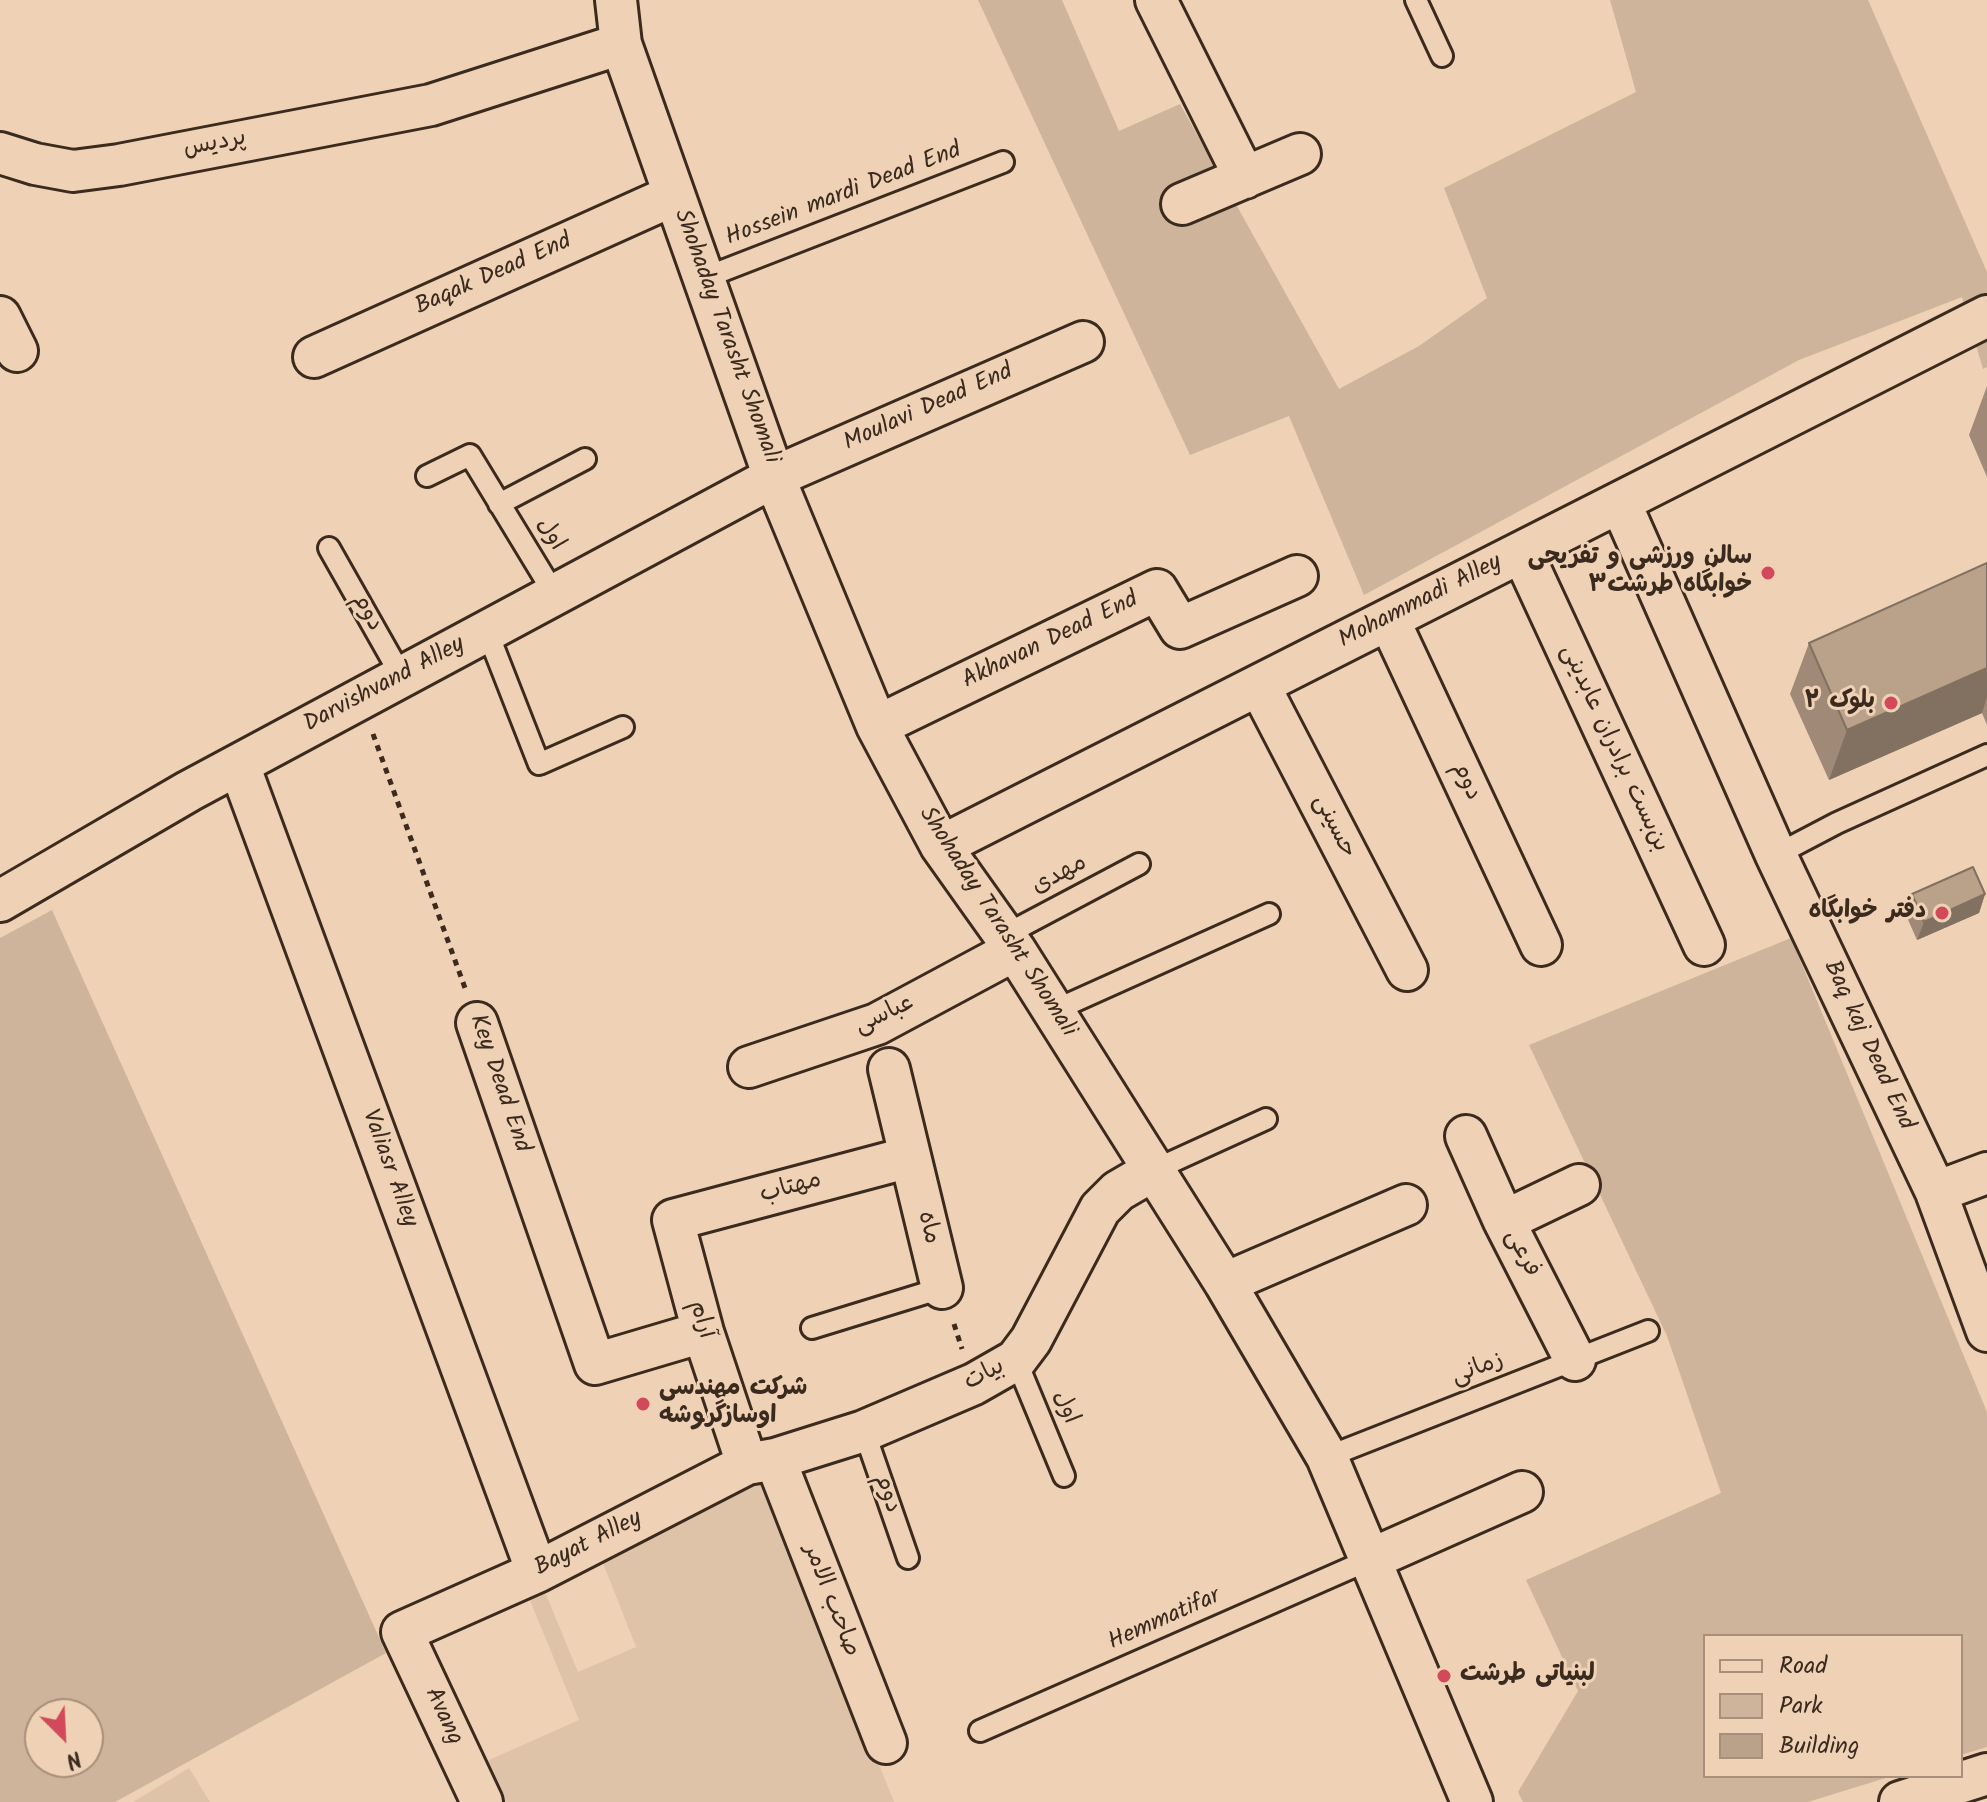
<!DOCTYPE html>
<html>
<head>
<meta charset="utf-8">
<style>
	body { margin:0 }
	#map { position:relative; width:1987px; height:1802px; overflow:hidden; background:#efd2b6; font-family:Kalam,sans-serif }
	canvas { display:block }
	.legend { position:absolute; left:1703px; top:1634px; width:260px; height:144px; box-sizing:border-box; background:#efd2b6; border:2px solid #a78f79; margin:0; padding:10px 14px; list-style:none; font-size:24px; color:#3b2a1e }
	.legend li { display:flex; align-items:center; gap:16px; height:40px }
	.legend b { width:40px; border:2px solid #a78f79 }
	.north { position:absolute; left:24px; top:1698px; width:80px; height:80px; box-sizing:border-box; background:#efd2b6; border:2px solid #a78f79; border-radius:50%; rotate:156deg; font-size:22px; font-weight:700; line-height:32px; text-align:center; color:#3b2a1e }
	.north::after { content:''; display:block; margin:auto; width:28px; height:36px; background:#d1495b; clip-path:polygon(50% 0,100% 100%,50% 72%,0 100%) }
</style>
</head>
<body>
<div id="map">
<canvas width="1987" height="1802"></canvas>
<ul class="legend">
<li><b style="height:10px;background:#efd2b6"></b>Road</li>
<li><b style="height:22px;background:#ceb49a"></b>Park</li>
<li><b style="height:22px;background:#baa18a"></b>Building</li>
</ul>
<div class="north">N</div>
</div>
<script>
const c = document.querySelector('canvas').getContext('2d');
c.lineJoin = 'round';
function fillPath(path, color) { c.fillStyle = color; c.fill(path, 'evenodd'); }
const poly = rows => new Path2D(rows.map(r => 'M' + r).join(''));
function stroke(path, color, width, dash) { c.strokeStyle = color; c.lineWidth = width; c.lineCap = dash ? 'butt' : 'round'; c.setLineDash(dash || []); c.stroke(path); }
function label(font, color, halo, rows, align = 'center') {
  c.font = font + ' Kalam,"Playpen Sans Arabic",sans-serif'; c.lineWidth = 6; c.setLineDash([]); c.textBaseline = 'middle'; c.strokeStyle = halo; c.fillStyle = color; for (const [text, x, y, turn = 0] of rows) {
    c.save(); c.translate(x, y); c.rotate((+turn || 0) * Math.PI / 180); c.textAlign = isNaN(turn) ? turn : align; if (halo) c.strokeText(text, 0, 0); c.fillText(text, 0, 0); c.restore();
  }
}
fillPath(poly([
	[762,1468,894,1802,488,1802,471,1768,579,1720,525,1588,540,1580,578,1672,636,1647,597,1548],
	[189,1768,210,1802,133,1802]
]), '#dfc3a9');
fillPath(poly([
	[978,0,1062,0,1119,131,1180,104,1339,389,1419,346,1487,298,1444,188,1636,92,1610,0,1868,0,1987,272,1987,367,1983,369,1962,297,1799,360,1364,595,1289,416,1190,455],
	[52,910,386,1653,115,1802,0,1802,0,938],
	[88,1714,88,1762,40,1762,40,1714],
	[1791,938,1987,1412,1987,1747,1961,1755,1961,1636,1705,1636,1705,1776,1892,1776,1808,1802,1523,1802,1518,1792,1578,1691,1526,1580,1721,1493,1667,1336,1529,1045]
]), '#ceb49a');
const service = poly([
	[1416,0,1442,56],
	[704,278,1003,162],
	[427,476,470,455,555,595],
	[499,504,585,459],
	[329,548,402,677],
	[487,631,539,764,623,727],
	[1776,855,1837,823,1987,755],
	[1005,935,1139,864],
	[1053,1011,1269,914],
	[1154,1170,1266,1119],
	[812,1328,942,1288],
	[1016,1360,1064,1476],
	[864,1431,908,1558],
	[1327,1457,1648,1331],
	[980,1731,1371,1559]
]);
const minor = poly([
	[616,0,621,44,774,477,877,726,941,846,1015,950,1225,1283,1327,1457,1472,1802],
	[1156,0,1245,178],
	[0,153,35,164,73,171,119,165,431,105,621,44],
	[1182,204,1300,154],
	[0,317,17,351],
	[314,357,674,195],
	[1620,502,1776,855,1936,1192,1987,1331],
	[1522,552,1704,945],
	[1389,620,1541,945],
	[1259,685,1407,970],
	[877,726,1157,590,1180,628,1297,576],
	[239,765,537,1572],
	[941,846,1987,316],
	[0,901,189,791,774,477,1083,342],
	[477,1023,595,1364,703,1332],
	[749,1067,877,1024,1015,950],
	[889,1069,942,1288],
	[1466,1136,1504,1221],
	[1936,1192,1987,1173],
	[1225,1283,1406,1205],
	[1575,1360,1504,1221,1579,1185],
	[775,1459,886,1743],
	[747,1464,703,1332,673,1220,910,1157],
	[1371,1559,1522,1492],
	[482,1802,402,1632,537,1572,747,1464,775,1459,864,1431,974,1384,1016,1360,1031,1340,1100,1209,1118,1191,1154,1170],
	[1900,1802,1987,1774]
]);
stroke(service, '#3b2a1e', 26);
stroke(minor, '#3b2a1e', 46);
stroke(poly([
	[373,734,465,988],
	[954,1324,962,1349]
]), '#3b2a1e', 5, [6, 6]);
stroke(service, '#efd2b6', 20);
stroke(minor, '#efd2b6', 40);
fillPath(poly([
	[1987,386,1987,477,1969,435],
	[1987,563,1987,725,1982,713,1829,780,1790,694,1809,643],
	[1912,894,1985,894,1979,913,1917,940,1905,913]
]), '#a08a77');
fillPath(poly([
	[1987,668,1987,697,1982,713,1829,780,1847,730],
	[1985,894,1979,913,1917,940,1924,922]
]), '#827161');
const building = poly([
	[1987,563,1987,668,1847,730,1809,643,1987,563],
	[1973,867,1985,894,1924,922,1912,894,1973,867]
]);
fillPath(building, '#baa18a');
stroke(building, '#827161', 2);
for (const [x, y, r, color] of [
	[1768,573,8,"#d1495b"],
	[1891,703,8,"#d1495b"],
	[1942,913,8,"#d1495b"],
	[643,1404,8,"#d1495b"],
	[1444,1676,8,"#d1495b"]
]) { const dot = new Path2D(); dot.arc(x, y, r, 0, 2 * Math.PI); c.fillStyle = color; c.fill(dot); stroke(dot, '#efd2b6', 3); }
label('24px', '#3b2a1e', '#efd2b6', [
	["پردیس",215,145,-11],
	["Hossein mardi Dead End",844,196,-21],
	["Baqak Dead End",494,276,-24],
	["Shohaday Tarasht Shomali",725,337,70],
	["Moulavi Dead End",929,409,-24],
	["اول",549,535,58],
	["Mohammadi Alley",1421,603,-27],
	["دوم",366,613,61],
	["Akhavan Dead End",1051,642,-26],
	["Darvishvand Alley",385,686,-28],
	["بن‌بست برادران عابدینی",1613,749,65],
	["دوم",1465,782,65],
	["حسینی",1333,827,63],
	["مهدی",1060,876,-28],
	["Shohaday Tarasht Shomali",996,923,57],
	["عباسی",885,1016,-25],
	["Baq kaj Dead End",1867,1046,65],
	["Key Dead End",498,1084,71],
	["Valiasr Alley",388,1169,70],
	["مهتاب",791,1189,-15],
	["ماه",927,1228,76],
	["فرعی",1521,1254,63],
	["آرام",700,1320,74],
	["زمانی",1478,1370,-21],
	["بیات",985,1376,-28],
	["اول",1064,1408,67],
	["دوم",886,1494,71],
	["Bayat Alley",589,1545,-27],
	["صاحب الامر",830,1601,69],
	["Hemmatifar",1165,1621,-24],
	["Avang",442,1717,65]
]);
label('bold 24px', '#3b2a1e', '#efd2b6', [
	["سالن ورزشی و تفریحی",1752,559],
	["خوابگاه طرشت۳",1752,587],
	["بلوک ۲",1875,703],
	["دفتر خوابگاه",1926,913],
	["شرکت مهندسی",659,1390,"left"],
	["ا‌وسازگروشه",659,1418,"left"],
	["لبنیاتی طرشت",1460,1676,"left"]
], 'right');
</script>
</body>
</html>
